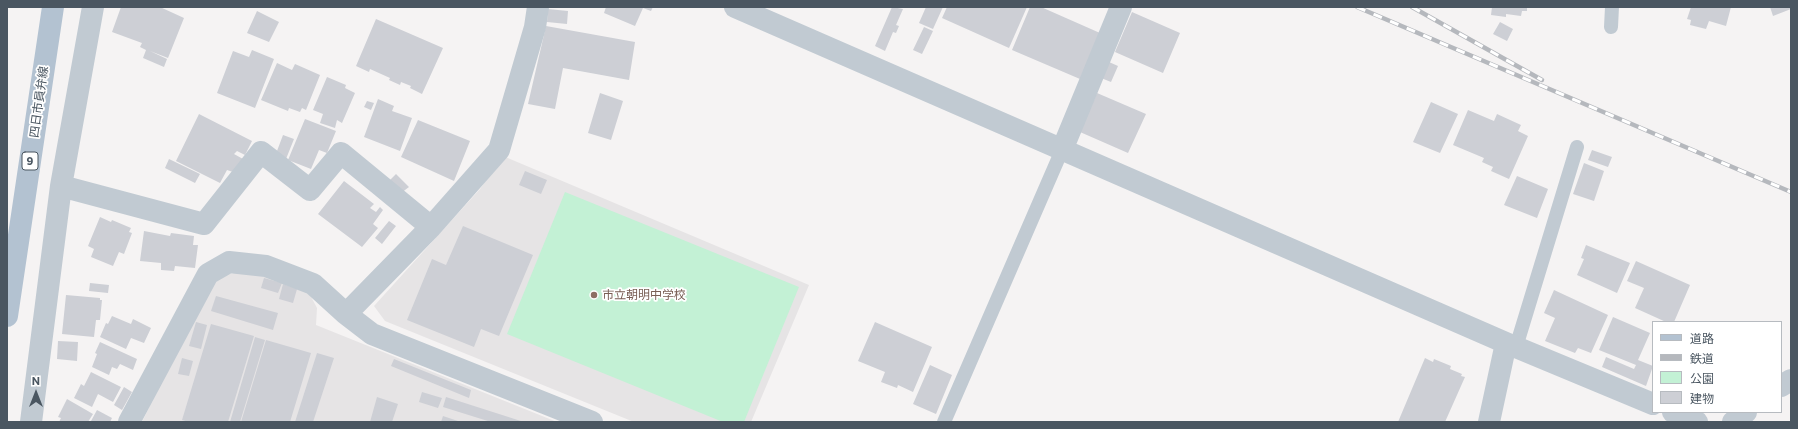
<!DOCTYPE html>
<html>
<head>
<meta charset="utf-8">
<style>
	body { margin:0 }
	#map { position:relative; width:1798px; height:429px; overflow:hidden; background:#f5f3f3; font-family:Commissioner,"Noto Sans JP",sans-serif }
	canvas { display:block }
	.frame { position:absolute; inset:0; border:8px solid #4a5661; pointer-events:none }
	.legend { position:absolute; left:1652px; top:321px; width:130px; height:92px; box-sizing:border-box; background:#fff; border:1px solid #b7bbc0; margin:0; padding:5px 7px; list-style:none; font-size:12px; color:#4a5661 }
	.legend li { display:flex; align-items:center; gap:8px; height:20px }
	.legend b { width:20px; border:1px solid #b7bbc0 }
	.north { position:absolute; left:16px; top:373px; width:40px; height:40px; -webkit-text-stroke:3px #fff; paint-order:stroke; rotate:0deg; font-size:11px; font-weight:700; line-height:16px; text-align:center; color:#4a5661 }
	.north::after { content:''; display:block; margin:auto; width:14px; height:18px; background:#4a5661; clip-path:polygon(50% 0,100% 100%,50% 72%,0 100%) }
</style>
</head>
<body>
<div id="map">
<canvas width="1798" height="429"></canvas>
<div class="frame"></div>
<ul class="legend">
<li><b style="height:5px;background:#b3c2d1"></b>道路</li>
<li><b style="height:5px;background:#b5b8bd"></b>鉄道</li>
<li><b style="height:11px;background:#c3f1d5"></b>公園</li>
<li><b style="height:11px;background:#cdcfd5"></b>建物</li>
</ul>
<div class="north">N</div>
</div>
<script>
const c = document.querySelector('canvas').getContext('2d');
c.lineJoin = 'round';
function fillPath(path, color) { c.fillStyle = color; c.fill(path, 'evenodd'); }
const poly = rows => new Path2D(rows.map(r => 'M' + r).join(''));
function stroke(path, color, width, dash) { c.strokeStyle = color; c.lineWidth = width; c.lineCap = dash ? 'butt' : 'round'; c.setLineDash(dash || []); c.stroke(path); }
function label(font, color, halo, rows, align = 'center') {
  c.font = font + ' Commissioner,"Noto Sans JP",sans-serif'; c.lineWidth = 3.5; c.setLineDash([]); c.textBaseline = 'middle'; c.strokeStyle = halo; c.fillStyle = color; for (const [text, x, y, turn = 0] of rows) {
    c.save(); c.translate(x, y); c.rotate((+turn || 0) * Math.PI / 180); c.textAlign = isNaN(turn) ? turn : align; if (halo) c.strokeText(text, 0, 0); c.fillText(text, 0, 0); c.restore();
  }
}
fillPath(poly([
	[503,156,809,285,751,422,634,422,385,321,374,306,480,189],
	[238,272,264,276,308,291,317,308,316,325,557,422,142,422,213,278]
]), '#e6e4e5');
fillPath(poly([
	[565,192,799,287,744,422,723,422,507,334]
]), '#c3f1d5');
fillPath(poly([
	[121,7,160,7,184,18,168,58,150,51,167,59,164,67,143,58,146,50,140,47,142,43,112,32],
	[606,7,653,7,651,11,643,8,635,26,604,13],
	[892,7,903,9,896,25,899,26,896,33,893,32,885,51,875,46],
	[926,7,943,7,933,29,919,23],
	[947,7,1027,7,1009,48,942,18],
	[1030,7,1041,7,1100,33,1080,79,1012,50],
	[1492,7,1527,7,1527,11,1522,11,1521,16,1506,14,1506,17,1491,15],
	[1691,7,1731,7,1726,26,1709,21,1706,29,1690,25,1691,20,1687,19],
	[1770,7,1791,7,1791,9,1773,16],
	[548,9,568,11,567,24,547,22],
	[257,11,279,22,269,42,247,33],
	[1132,12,1180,33,1163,73,1115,52],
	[376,19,443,48,422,94,410,88,411,86,401,82,400,85,389,80,390,78,370,69,369,72,356,66],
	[1500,22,1513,29,1507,41,1493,34],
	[546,26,635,42,629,80,563,68,555,109,528,104],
	[924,27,933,31,922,54,913,50],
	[252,50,274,59,255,108,217,93,233,51,249,57],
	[1109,62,1118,66,1111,82,1101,78],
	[277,63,292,70,295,64,320,75,306,110,302,108,300,112,289,108,288,111,261,100],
	[327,77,346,85,345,88,355,93,342,123,337,120,335,128,320,123,323,114,313,110],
	[600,93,623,101,611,140,588,133],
	[1097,93,1146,114,1128,153,1080,132],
	[378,99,394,106,392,111,412,118,400,151,364,137],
	[367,101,374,103,371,110,364,107],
	[1431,102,1458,114,1440,153,1413,142],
	[1468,110,1494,121,1497,114,1521,125,1518,131,1528,136,1509,179,1491,171,1493,167,1482,162,1484,158,1453,145],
	[199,114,252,141,245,155,237,151,234,154,243,159,233,172,227,170,220,183,176,161],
	[305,119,336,131,327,153,319,150,311,169,288,160],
	[418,120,470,141,454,181,401,157],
	[283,135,294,139,286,159,277,151],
	[1592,150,1612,157,1608,167,1588,160],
	[169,159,200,174,195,183,165,168],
	[1584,163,1604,171,1594,201,1573,194],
	[525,171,547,180,541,194,519,185],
	[396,174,409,187,401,193,389,181],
	[1517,176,1548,189,1537,218,1504,205],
	[344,181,374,204,370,208,376,212,380,207,383,210,373,224,378,228,362,247,318,214],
	[100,217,111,222,112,220,131,228,129,232,132,233,124,254,119,252,113,266,91,257,94,249,88,246],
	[389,221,396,226,382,244,375,238],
	[463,226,533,255,499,336,481,329,474,347,407,320,432,259,446,265],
	[144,231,170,236,171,233,194,236,193,245,198,245,195,268,175,266,174,271,161,270,161,263,140,261],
	[1586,245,1630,263,1617,293,1577,275,1584,259,1581,258],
	[1636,261,1690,285,1674,322,1666,322,1635,308,1644,288,1627,281],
	[264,278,282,283,278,293,261,288],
	[90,283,109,285,108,293,89,291],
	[283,284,297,289,293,303,279,299],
	[1554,290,1608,315,1591,353,1578,348,1575,353,1545,341,1555,318,1544,313],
	[66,295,100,298,100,300,102,300,100,320,96,320,94,337,62,334],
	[216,296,278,313,273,330,211,311],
	[112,316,131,324,133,319,151,328,144,343,131,338,126,349,100,337,106,323,108,324],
	[1613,317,1650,333,1638,360,1653,366,1646,386,1602,367,1606,357,1634,369,1636,365,1599,350],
	[196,322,207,325,201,349,189,346],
	[875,322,932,347,913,392,898,385,897,388,881,382,885,372,858,361],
	[211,324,254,336,228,422,189,422,182,420],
	[255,337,265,340,240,422,230,422],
	[266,340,311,353,290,422,241,422],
	[58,341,78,342,77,361,57,359],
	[100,342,137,359,133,370,120,364,117,369,112,367,109,375,92,367,97,354,95,353],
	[317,353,334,358,313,422,295,422],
	[182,358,193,361,189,376,178,374],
	[1425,358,1433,362,1434,359,1451,366,1450,369,1462,374,1461,376,1465,377,1445,422,1398,422],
	[394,359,471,390,469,398,391,366],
	[930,365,952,375,936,414,913,404],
	[91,372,121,387,113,402,98,394,92,407,74,398,81,384,84,386],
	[124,387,132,392,122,410,114,405],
	[422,392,442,398,438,408,419,402],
	[377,397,398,404,392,422,370,422],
	[446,397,524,422,491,422,443,407],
	[67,399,93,414,88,422,59,422,61,418,58,417],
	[97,410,112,418,110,422,91,421],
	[443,416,461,422,441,422]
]), '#cdcfd5');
stroke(poly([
	[1611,27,1612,7],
	[1516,347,1577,147],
	[944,422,1062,150]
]), '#c1cad2', 14);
stroke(poly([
	[735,7,1506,343,1653,404],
	[1062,150,1121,7],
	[61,186,204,224,261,152,310,190,341,153,431,227],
	[346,314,372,334,592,422],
	[1781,386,1791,380],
	[1673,412,1697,422],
	[31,422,61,186,93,7],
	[129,422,208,274,229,262,266,266,313,284,346,314,431,227,499,150,535,27,538,7],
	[1489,422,1506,343],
	[1733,422,1746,412]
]), '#c1cad2', 22);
stroke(poly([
	[7,316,53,7]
]), '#b3c2d1', 22);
const rail = poly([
	[1357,7,1791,192],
	[1412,7,1542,80]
]);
stroke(rail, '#b5b8bd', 4.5);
stroke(rail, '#fff', 3, [9]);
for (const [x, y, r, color] of [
	[594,295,4,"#8d6e63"]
]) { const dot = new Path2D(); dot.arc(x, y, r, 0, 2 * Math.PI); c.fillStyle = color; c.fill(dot); stroke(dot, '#fff', 1.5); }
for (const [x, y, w] of [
	[30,161,16]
]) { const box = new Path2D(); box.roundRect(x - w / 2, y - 9, w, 18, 3); c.fillStyle = '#fff'; c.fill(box); stroke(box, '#4a5661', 1); }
label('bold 11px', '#4a5661', null, [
	["9",30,161]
]);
label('12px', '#4a5661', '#fff', [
	["四日市員弁線",39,102,-82]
]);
label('12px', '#785e54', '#fff', [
	["市立朝明中学校",602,295]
], 'left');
</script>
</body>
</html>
